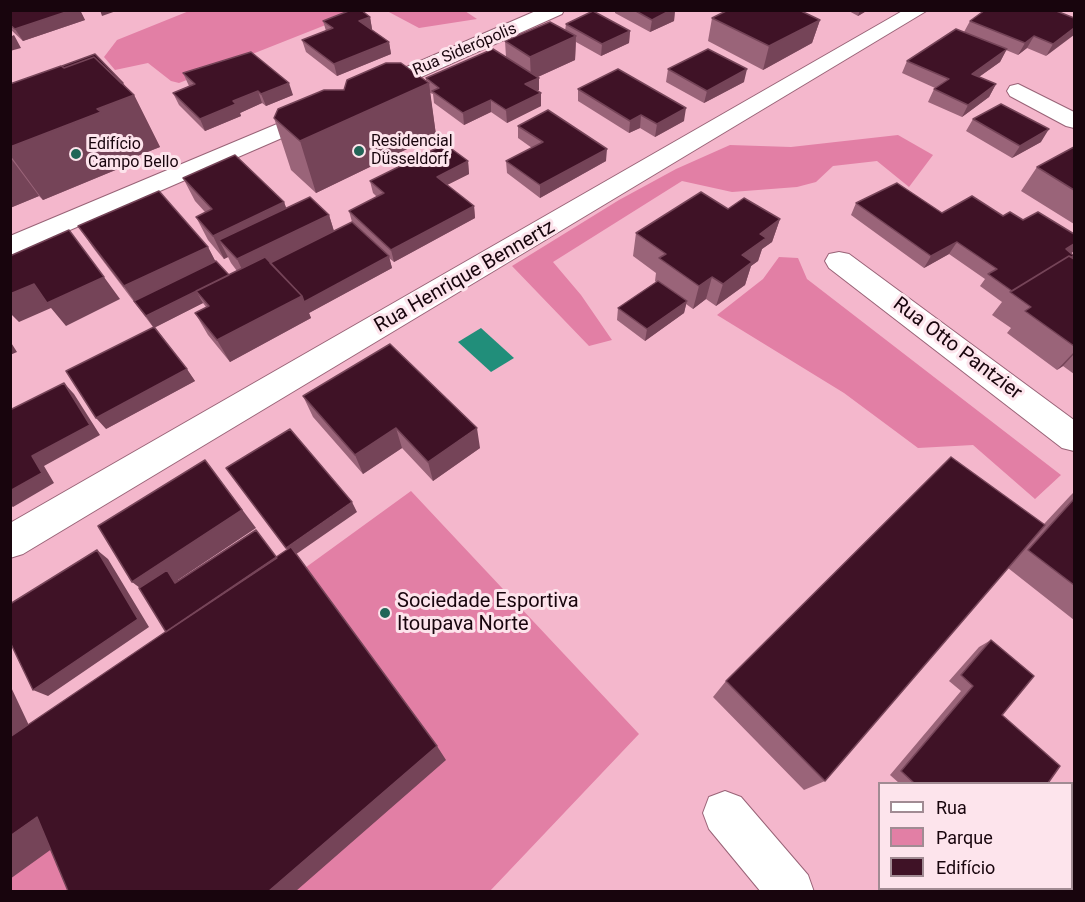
<!DOCTYPE html>
<html>
<head>
<meta charset="utf-8">
<style>
	body { margin:0 }
	#map { position:relative; width:1085px; height:902px; overflow:hidden; background:#f4b7cc; font-family:Roboto,sans-serif }
	canvas { display:block }
	.frame { position:absolute; inset:0; border:12px solid #18050d; pointer-events:none }
	.legend { position:absolute; left:878px; top:782px; width:195px; height:108px; box-sizing:border-box; background:#fde4ec; border:2px solid #a18b93; margin:0; padding:8px 10px; list-style:none; font-size:18px; color:#18050d }
	.legend li { display:flex; align-items:center; gap:12px; height:30px }
	.legend b { width:30px; border:2px solid #a18b93 }
</style>
</head>
<body>
<div id="map">
<canvas width="1085" height="902"></canvas>
<div class="frame"></div>
<ul class="legend">
<li><b style="height:8px;background:#fff"></b>Rua</li>
<li><b style="height:16px;background:#e27fa5"></b>Parque</li>
<li><b style="height:16px;background:#3f1226"></b>Edifício</li>
</ul>
</div>
<script>
const c = document.querySelector('canvas').getContext('2d');
c.lineJoin = 'round';
function fillPath(path, color) { c.fillStyle = color; c.fill(path, 'evenodd'); }
const poly = rows => new Path2D(rows.map(r => 'M' + r).join(''));
function stroke(path, color, width, dash) { c.strokeStyle = color; c.lineWidth = width; c.lineCap = dash ? 'butt' : 'round'; c.setLineDash(dash || []); c.stroke(path); }
function label(font, color, halo, rows, align = 'center') {
  c.font = font + ' Roboto,sans-serif'; c.lineWidth = 6; c.setLineDash([]); c.textBaseline = 'middle'; c.strokeStyle = halo; c.fillStyle = color; for (const [text, x, y, turn = 0] of rows) {
    c.save(); c.translate(x, y); c.rotate((+turn || 0) * Math.PI / 180); c.textAlign = isNaN(turn) ? turn : align; if (halo) c.strokeText(text, 0, 0); c.fillText(text, 0, 0); c.restore();
  }
}
fillPath(poly([
	[189,11,361,11,179,83,171,81,148,63,115,70,104,57,117,40],
	[387,11,465,11,477,19,419,28],
	[898,135,933,155,909,187,877,161,833,166,816,182,797,187,732,192,682,181,553,262,581,295,612,340,589,346,512,266,619,200,676,169,730,145,791,147],
	[779,257,798,258,807,279,1061,475,1035,499,973,445,918,448,844,393,717,315,763,279],
	[411,491,639,734,490,891,11,891,10,782]
]), '#e27fa5');
fillPath(poly([
	[481,328,514,358,491,372,458,342]
]), '#218e7a');
const street = poly([
	[1018,84,1074,112,1074,128,1066,126,1010,96,1007,91,1010,86,1018,84],
	[839,252,849,254,1074,420,1074,451,1062,448,829,268,825,261,829,254,839,252],
	[725,791,741,797,808,875,814,892,761,892,709,829,703,813,709,797,725,791]
]);
const secondary = poly([
	[538,10,564,10,562,14,381,95,365,95,362,90,365,85,538,10],
	[904,10,928,10,23,554,10,558,10,523,904,10],
	[320,106,328,108,331,113,328,118,10,256,10,236,320,106]
]);
stroke(street, '#996377', 2);
stroke(secondary, '#996377', 2);
fillPath(street, '#fff');
fillPath(secondary, '#fff');
fillPath(poly([
	[10,10,80,10,85,20,23,41,10,29],
	[615,10,675,10,674,21,650,32,615,13],
	[847,10,868,10,858,16],
	[370,17,372,29,371,29,389,42,391,54,337,76,306,52,302,40,326,31,323,21],
	[712,18,820,20,812,43,763,70,708,41],
	[1074,18,1046,56,1027,48,1018,55,1006,50,1000,62,979,77,996,84,989,97,962,117,928,102,934,89,935,88,902,73,907,61,964,32,970,21],
	[566,24,630,31,629,43,601,56,576,42,575,60,538,77,539,78,539,90,537,91,541,106,507,123,491,112,464,125,434,103,433,94,430,93,436,135,316,193,291,170,274,118,344,90,426,81,426,78,506,57,505,41,565,31],
	[668,69,744,82,704,103,666,82],
	[183,73,293,95,266,106,262,103,240,113,241,116,205,131,179,105,173,93,189,86],
	[123,83,126,87,134,95,160,147,127,160,130,164,43,200,39,196,10,208,10,84],
	[578,89,684,121,655,137,640,128,629,133,578,101],
	[973,119,1041,142,1012,158,966,131],
	[518,126,606,161,540,198,507,173,506,161,532,148,518,138],
	[1074,147,1074,224,1021,191,1037,167],
	[468,161,469,174,447,185,474,206,475,218,394,262,389,258,392,268,309,313,311,318,230,362,208,335,195,313,206,307,203,303,155,327,195,381,106,429,153,327,94,249,78,226,208,247,215,261,229,275,237,271,231,263,228,257,224,259,208,240,196,217,205,212,195,201,183,178,284,202,286,208,329,215,334,231,352,222,349,211,377,197,373,193,370,181],
	[856,203,942,213,1003,216,1023,220,1073,252,1071,253,1074,256,1073,258,1074,259,1074,374,1063,366,1057,370,1007,333,1011,328,992,315,1002,302,980,286,985,279,949,254,924,268,851,215],
	[728,209,780,219,772,242,762,249,758,261,751,266,745,285,716,306,706,299,693,309,686,304,684,313,645,341,617,320,618,308,656,282,655,281,656,273,633,256,636,233],
	[303,396,480,448,433,481,402,448,363,474,313,417],
	[1074,492,1074,620,1008,568,825,781,804,790,713,697,726,681,1044,524,1070,496],
	[991,640,1002,715,1048,783,899,783,890,775,961,691,949,681,979,647],
	[1072,812,1074,891,988,891,990,888,1071,888,1071,813]
]), '#9a6479');
fillPath(poly([
	[72,10,80,10,85,20,23,41,15,29],
	[100,10,119,10,102,16],
	[671,10,675,10,674,21,650,32,652,20],
	[860,10,868,10,858,16],
	[370,17,372,29,361,33,359,21],
	[820,20,812,43,763,70,769,46],
	[1074,28,1074,35,1046,56,1053,44],
	[630,31,629,43,601,56,602,44],
	[14,35,21,48,10,51,10,37],
	[576,36,575,60,531,80,530,57],
	[1034,36,1027,48,1018,55,1025,43],
	[389,42,391,54,337,76,334,64],
	[1007,49,1000,62,966,86,972,74],
	[747,69,744,82,704,103,707,91],
	[539,78,539,90,526,96,525,84],
	[289,83,293,95,266,106,261,94],
	[429,83,436,135,316,193,300,141],
	[996,84,989,97,962,117,968,105],
	[258,91,262,103,240,113,241,116,205,131,200,119,233,101],
	[541,93,541,106,507,123,506,110],
	[134,95,160,147,127,160,130,164,43,200,10,155,10,147,97,109],
	[491,100,491,112,464,125,463,113],
	[686,108,684,121,655,137,657,124],
	[641,115,640,128,629,133,630,121],
	[1049,129,1041,142,1012,158,1020,146],
	[607,149,606,161,540,198,540,185],
	[10,157,39,196,10,208],
	[468,161,469,174,439,189,437,177],
	[284,202,293,226,219,240,228,257,224,259,213,236],
	[474,206,475,218,394,262,391,250],
	[329,215,336,238,248,282,237,259],
	[780,219,772,242,762,249,758,261,751,266,745,285,716,306,723,284,742,255,760,234],
	[957,242,949,254,924,268,931,256],
	[1074,244,1074,250,1073,252,1056,261,1066,249],
	[208,247,220,270,140,309,124,286],
	[389,256,392,268,309,313,311,318,230,362,217,340,302,296],
	[104,277,120,299,66,326,51,308,19,322,10,313,10,294,34,284],
	[712,277,706,299,693,309,699,286],
	[196,291,203,303,154,328,146,316],
	[687,301,684,313,645,341,647,329],
	[10,341,17,352,10,355],
	[1074,352,1074,354,1063,366,1057,370],
	[187,369,195,381,106,429,96,418],
	[64,383,74,394,100,435,44,466,54,483,13,507,10,505,10,491,32,456],
	[396,428,402,448,363,474,355,455],
	[477,428,480,448,433,481,428,462],
	[205,460,256,528,178,580,185,586,152,597,132,582],
	[352,502,357,512,292,557,286,548],
	[97,550,108,559,149,627,48,696,33,690],
	[10,685,34,736,10,752],
	[437,746,446,760,296,891,269,891],
	[37,817,85,825,10,879,10,836]
]), '#754458');
const building = poly([
	[10,10,72,10,15,29,10,25,10,10],
	[351,10,361,10,370,17,359,21,389,42,334,64,302,40,333,28,323,21,351,10],
	[634,10,671,10,652,20,634,10],
	[728,10,799,10,820,20,769,46,712,18,728,10],
	[985,10,1054,10,1074,18,1074,28,1053,44,1034,36,1025,43,970,21,985,10],
	[593,11,630,31,602,44,566,24,593,11],
	[550,22,576,36,530,57,505,41,550,22],
	[956,29,1007,49,972,74,996,84,968,105,934,89,949,79,907,61,956,29],
	[493,49,539,78,525,84,541,93,506,110,491,100,463,113,432,91,439,88,426,78,493,49],
	[708,49,747,69,707,91,668,69,708,49],
	[251,52,289,83,261,94,258,91,233,101,236,104,200,119,173,93,195,84,183,73,251,52],
	[95,54,123,83,121,83,94,57,64,68,62,66,95,54],
	[94,57,134,95,97,109,101,112,10,147,10,84,61,66,64,68,94,57],
	[386,63,401,63,429,83,300,141,274,118,278,109,324,90,344,90,347,80,386,63],
	[618,69,686,108,657,124,641,115,630,121,578,89,618,69],
	[1001,104,1049,129,1020,146,973,119,1001,104],
	[548,110,607,149,540,185,506,161,543,142,518,126,548,110],
	[445,144,468,161,437,177,474,206,391,250,349,211,384,193,370,181,445,144],
	[1074,147,1074,190,1037,167,1074,147],
	[235,155,284,202,213,236,196,217,212,209,183,178,235,155],
	[897,183,942,213,972,196,1003,216,1010,212,1023,220,1038,212,1074,234,1074,244,1066,249,1074,256,1072,257,1069,256,1012,291,988,274,997,269,957,242,931,256,856,203,897,183],
	[159,191,208,247,124,286,78,226,159,191],
	[701,192,728,209,744,198,780,219,760,234,766,238,742,255,752,262,723,284,712,277,699,286,659,258,666,254,636,233,701,192],
	[310,197,329,215,237,259,219,240,310,197],
	[352,222,389,256,304,302,302,296,270,263,352,222],
	[69,230,104,277,47,303,34,284,10,294,10,256,69,230],
	[1069,256,1074,259,1074,346,1025,311,1031,307,1010,292,1069,256],
	[265,257,302,296,217,340,195,313,209,306,196,291,265,257],
	[216,261,229,275,146,316,134,301,216,261],
	[658,281,687,301,647,329,618,308,658,281],
	[154,327,187,369,96,418,66,371,154,327],
	[390,344,477,428,428,462,396,428,355,455,303,396,390,344],
	[64,383,90,425,32,456,42,473,10,491,10,410,64,383],
	[290,429,352,502,286,548,226,468,290,429],
	[951,457,1045,525,825,781,726,681,951,457],
	[205,460,242,510,132,582,98,526,205,460],
	[1074,499,1074,585,1028,550,1074,499],
	[256,530,277,558,166,632,139,588,167,570,175,583,256,530],
	[291,547,437,746,269,891,68,891,37,817,10,836,10,737,291,547],
	[97,550,138,619,33,690,10,642,10,604,97,550],
	[991,640,1034,676,1002,715,1060,766,1048,783,914,783,901,771,973,686,961,675,991,640],
	[1072,812,1074,814,1074,891,1016,891,1018,888,1071,888,1071,814,1072,812]
]);
fillPath(building, '#3f1226');
stroke(building, '#754458', 1.5);
for (const [x, y, r, color] of [
	[359,151,6,"#226658"],
	[76,154,6,"#226658"],
	[385,613,6,"#226658"]
]) { const dot = new Path2D(); dot.arc(x, y, r, 0, 2 * Math.PI); c.fillStyle = color; c.fill(dot); stroke(dot, '#fde4ec', 2); }
label('16px', '#18050d', '#fde4ec', [
	["Rua Siderópolis",465,50,-23]
]);
label('16px', '#18050d', '#fde4ec', [
	["Residencial",371,142],
	["Düsseldorf",371,160],
	["Edifício",88,145],
	["Campo Bello",88,163]
], 'left');
label('20px', '#18050d', '#fde4ec', [
	["Rua Henrique Bennertz",465,277,-30],
	["Rua Otto Pantzier",957,349,37]
]);
label('20px', '#18050d', '#fde4ec', [
	["Sociedade Esportiva",397,602],
	["Itoupava Norte",397,625]
], 'left');
</script>
</body>
</html>
